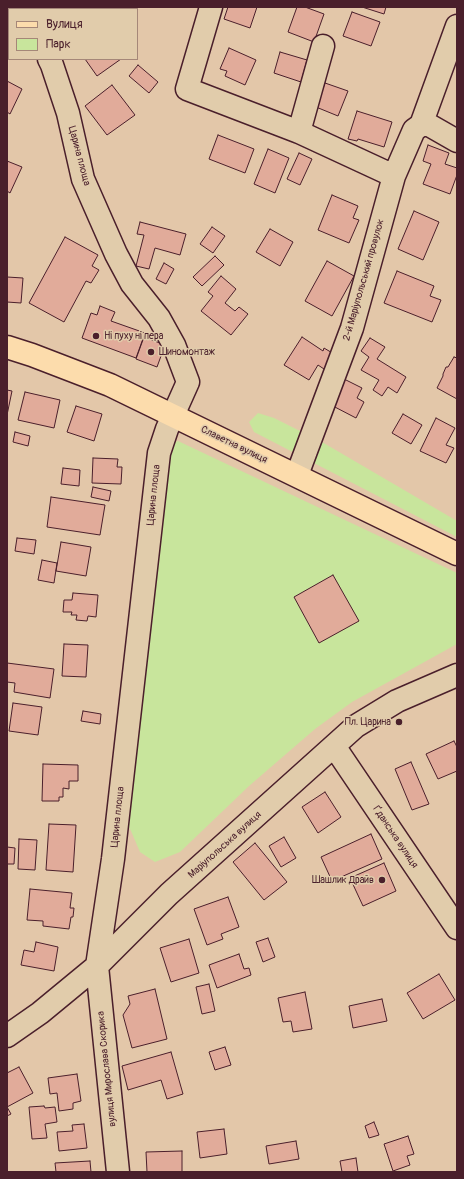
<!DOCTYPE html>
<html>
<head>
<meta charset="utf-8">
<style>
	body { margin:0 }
	#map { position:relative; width:464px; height:1179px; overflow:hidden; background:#e3c7a9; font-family:Pangolin,sans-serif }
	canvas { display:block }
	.frame { position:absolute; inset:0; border:8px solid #4a1f2b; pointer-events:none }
	.legend { position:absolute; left:8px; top:8px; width:130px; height:52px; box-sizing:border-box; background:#e1ccab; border:1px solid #a58778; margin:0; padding:5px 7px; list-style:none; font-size:12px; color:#4a1f2b }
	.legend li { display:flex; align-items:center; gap:8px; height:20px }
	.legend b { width:20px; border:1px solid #a58778 }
</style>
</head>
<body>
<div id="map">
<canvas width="464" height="1179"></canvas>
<div class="frame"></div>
<ul class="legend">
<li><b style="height:5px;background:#fcdcac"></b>Вулиця</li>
<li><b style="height:11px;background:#c8e59c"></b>Парк</li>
</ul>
</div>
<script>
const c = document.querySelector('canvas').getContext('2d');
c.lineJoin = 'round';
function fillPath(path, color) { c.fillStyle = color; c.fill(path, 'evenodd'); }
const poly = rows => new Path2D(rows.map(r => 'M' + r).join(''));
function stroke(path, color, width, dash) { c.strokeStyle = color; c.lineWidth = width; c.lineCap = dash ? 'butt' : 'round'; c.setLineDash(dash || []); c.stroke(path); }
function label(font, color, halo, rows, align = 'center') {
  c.font = font + ' Pangolin,sans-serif'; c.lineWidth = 3; c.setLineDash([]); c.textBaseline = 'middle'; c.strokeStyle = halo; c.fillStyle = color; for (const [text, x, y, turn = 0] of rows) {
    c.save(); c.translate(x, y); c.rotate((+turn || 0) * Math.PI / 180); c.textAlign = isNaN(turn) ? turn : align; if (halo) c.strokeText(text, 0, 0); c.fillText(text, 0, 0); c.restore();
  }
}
fillPath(poly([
	[258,413,274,418,322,442,457,521,457,537,254,432,249,422],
	[178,441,457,573,457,644,352,702,315,729,249,786,180,852,155,862,140,852,131,831,124,818,165,456,174,443]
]), '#c8e59c');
const building = poly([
	[228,7,257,7,250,28,224,19,228,7],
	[297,7,305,7,324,14,314,42,288,32,297,7],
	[362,7,386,7,384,14,362,7],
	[352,12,380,22,371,46,343,36,352,12],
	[229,48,256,60,245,85,225,76,227,71,220,69,229,48],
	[280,52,307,60,301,82,274,73,280,52],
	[85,59,121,59,97,76,85,59],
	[138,65,158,82,149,93,129,76,138,65],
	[7,81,22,89,10,114,7,112,7,81],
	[325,83,348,91,338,116,316,107,325,83],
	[112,85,135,115,107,135,85,106,112,85],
	[357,111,392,122,384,147,358,139,357,141,348,139,357,111],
	[218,135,254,149,245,173,209,159,218,135],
	[428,145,449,153,445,164,457,168,457,175,450,194,423,184,431,164,423,161,428,145],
	[268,149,289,158,275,193,254,184,268,149],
	[299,153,312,159,300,185,287,179,299,153],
	[7,161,22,167,10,193,7,191,7,161],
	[332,195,358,206,353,218,359,220,349,243,318,230,332,195],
	[414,211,439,222,423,260,398,249,414,211],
	[140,222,186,234,180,255,155,248,149,269,136,266,144,235,137,234,140,222],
	[212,227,225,236,213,253,200,244,212,227],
	[270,229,293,242,280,266,256,252,270,229],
	[65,237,98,255,92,266,99,270,91,283,86,281,64,322,29,303,65,237],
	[215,256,224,265,202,286,193,277,215,256],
	[327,261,354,276,332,316,305,301,327,261],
	[164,263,174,269,166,284,156,279,164,263],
	[397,271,434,286,430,296,441,300,432,322,384,303,397,271],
	[221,276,236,289,225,303,235,311,239,307,248,314,231,335,201,311,213,296,208,292,221,276],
	[7,277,23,278,21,303,7,302,7,277],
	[100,306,115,312,111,321,145,333,136,358,82,338,91,313,97,315,100,306],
	[144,337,165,345,157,367,136,359,144,337],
	[302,337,323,351,324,348,334,354,324,369,318,365,309,380,284,365,302,337],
	[370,338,385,347,377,359,406,377,397,393,388,387,382,396,373,390,379,380,361,370,369,357,361,351,370,338],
	[454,357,457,358,457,399,437,388,443,376,443,374,446,367,448,367,454,357],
	[344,379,362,388,357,398,364,402,356,418,331,405,344,379],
	[7,390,12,391,7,415,7,390],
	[25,392,60,400,54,428,18,420,25,392],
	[76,406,102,414,94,441,67,432,76,406],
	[403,414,422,425,411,444,392,433,403,414],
	[436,418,455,428,446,445,454,448,446,463,420,451,436,418],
	[15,432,30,436,28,446,13,442,15,432],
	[93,458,118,459,117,467,122,467,121,484,92,483,93,458],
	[63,468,80,470,79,486,61,484,63,468],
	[93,487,111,491,109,501,91,497,93,487],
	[51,497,105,505,100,535,47,527,51,497],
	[17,538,36,540,34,554,15,551,17,538],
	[61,542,91,547,86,576,56,571,61,542],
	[42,560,57,563,54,583,38,580,42,560],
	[333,575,359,621,319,643,294,597,333,575],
	[73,593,98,595,96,617,88,616,87,621,76,620,77,615,71,615,72,612,63,612,64,600,72,600,73,593],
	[64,644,88,645,86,677,62,676,64,644],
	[7,663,54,669,50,698,14,692,15,683,7,682,7,663],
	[13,703,42,707,38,735,9,731,13,703],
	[83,711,101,714,100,724,81,721,83,711],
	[454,741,457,747,457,771,438,779,426,754,454,741],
	[411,762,429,804,412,810,395,769,411,762],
	[43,764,78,765,78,781,69,781,69,789,63,788,63,797,59,797,59,801,42,801,43,764],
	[325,792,341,817,318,833,302,807,325,792],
	[49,824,76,825,73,872,46,870,49,824],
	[371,834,382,859,332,881,321,857,371,834],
	[284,837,296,858,281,867,269,846,284,837],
	[19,839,37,840,35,870,18,869,19,839],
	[255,843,287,882,264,900,233,862,255,843],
	[7,847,15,848,14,864,7,864,7,847],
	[384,863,396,891,363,906,350,878,384,863],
	[30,889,72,893,70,908,74,908,73,917,71,917,69,929,43,926,43,921,27,920,30,889],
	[228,897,239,927,221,934,223,939,207,945,194,909,228,897],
	[268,938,275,957,263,962,256,942,268,938],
	[189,939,199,973,171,982,160,948,189,939],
	[36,942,58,947,54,971,21,965,24,950,34,952,36,942],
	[239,954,244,969,249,968,251,975,217,988,209,965,239,954],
	[439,974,455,1000,423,1019,407,993,439,974],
	[209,984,215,1011,202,1014,196,987,209,984],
	[155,989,167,1039,132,1048,123,1015,130,1004,128,996,155,989],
	[305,992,312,1029,293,1032,291,1021,283,1022,278,998,305,992],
	[382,999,387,1021,353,1028,349,1006,382,999],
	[225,1047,231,1065,215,1070,209,1052,225,1047],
	[171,1052,183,1094,167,1099,161,1080,128,1090,122,1066,171,1052],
	[19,1067,33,1093,7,1107,11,1114,7,1116,7,1073,19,1067],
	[77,1074,81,1101,73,1103,73,1109,59,1111,57,1093,50,1094,48,1078,77,1074],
	[44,1106,45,1108,55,1107,57,1122,45,1124,47,1138,32,1139,29,1107,44,1106],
	[374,1122,379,1135,369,1138,365,1126,374,1122],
	[84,1124,87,1148,59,1151,57,1132,73,1131,72,1125,84,1124],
	[224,1129,227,1154,200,1158,197,1132,224,1129],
	[408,1136,414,1154,407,1156,410,1165,393,1171,384,1144,408,1136],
	[296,1141,299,1159,269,1164,266,1146,296,1141],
	[182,1151,182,1172,147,1172,146,1152,182,1151],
	[356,1158,358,1172,342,1172,340,1161,356,1158],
	[90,1161,91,1172,56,1172,55,1163,90,1161]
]);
fillPath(building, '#e1ab9a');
stroke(building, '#4a1f2b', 1);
const minor = poly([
	[18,7,19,9],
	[211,7,187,89,299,132,394,176],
	[49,59,52,65,68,113,83,179,116,254,132,284,159,318,174,345,188,382,167,429,159,453,113,859,97,966,118,1172],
	[421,125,457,26],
	[299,132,323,46],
	[297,475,352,328,394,176,414,130,421,125,429,125,457,141],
	[334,746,457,928],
	[7,1036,40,1013,97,966,169,894,356,726,397,701,457,675]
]);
const major = poly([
	[7,347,32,355,110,385,457,554]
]);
stroke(minor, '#4a1f2b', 25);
stroke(major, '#4a1f2b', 25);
stroke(minor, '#e1ccab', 22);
stroke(major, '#fcdcac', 22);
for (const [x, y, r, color] of [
	[96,336,4,"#4a1f2b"],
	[151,352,4,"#4a1f2b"],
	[399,722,4,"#4a1f2b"],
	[382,880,4,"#4a1f2b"]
]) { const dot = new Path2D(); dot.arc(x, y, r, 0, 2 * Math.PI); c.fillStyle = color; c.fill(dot); stroke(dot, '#e1ccab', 1.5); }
label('10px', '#4a1f2b', '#e1ccab', [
	["Царина площа",79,156,75],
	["2-й Маріупольський провулок",364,280,-74],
	["Славетна вулиця",234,445,26],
	["Царина площа",154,495,-84],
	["Царина площа",118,817,-84],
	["Ґданська вулиця",395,837,56],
	["Маріупольська вулиця",225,845,-42],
	["вулиця Мирослава Скорика",107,1069,-96]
]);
label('10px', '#4a1f2b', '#e1ccab', [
	["Ні пуху ні пера",104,336],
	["Шиномонтаж",159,352],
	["Пл. Царина",391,722,"right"],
	["Шашлик Драйв",374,880,"right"]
], 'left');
</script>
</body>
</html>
